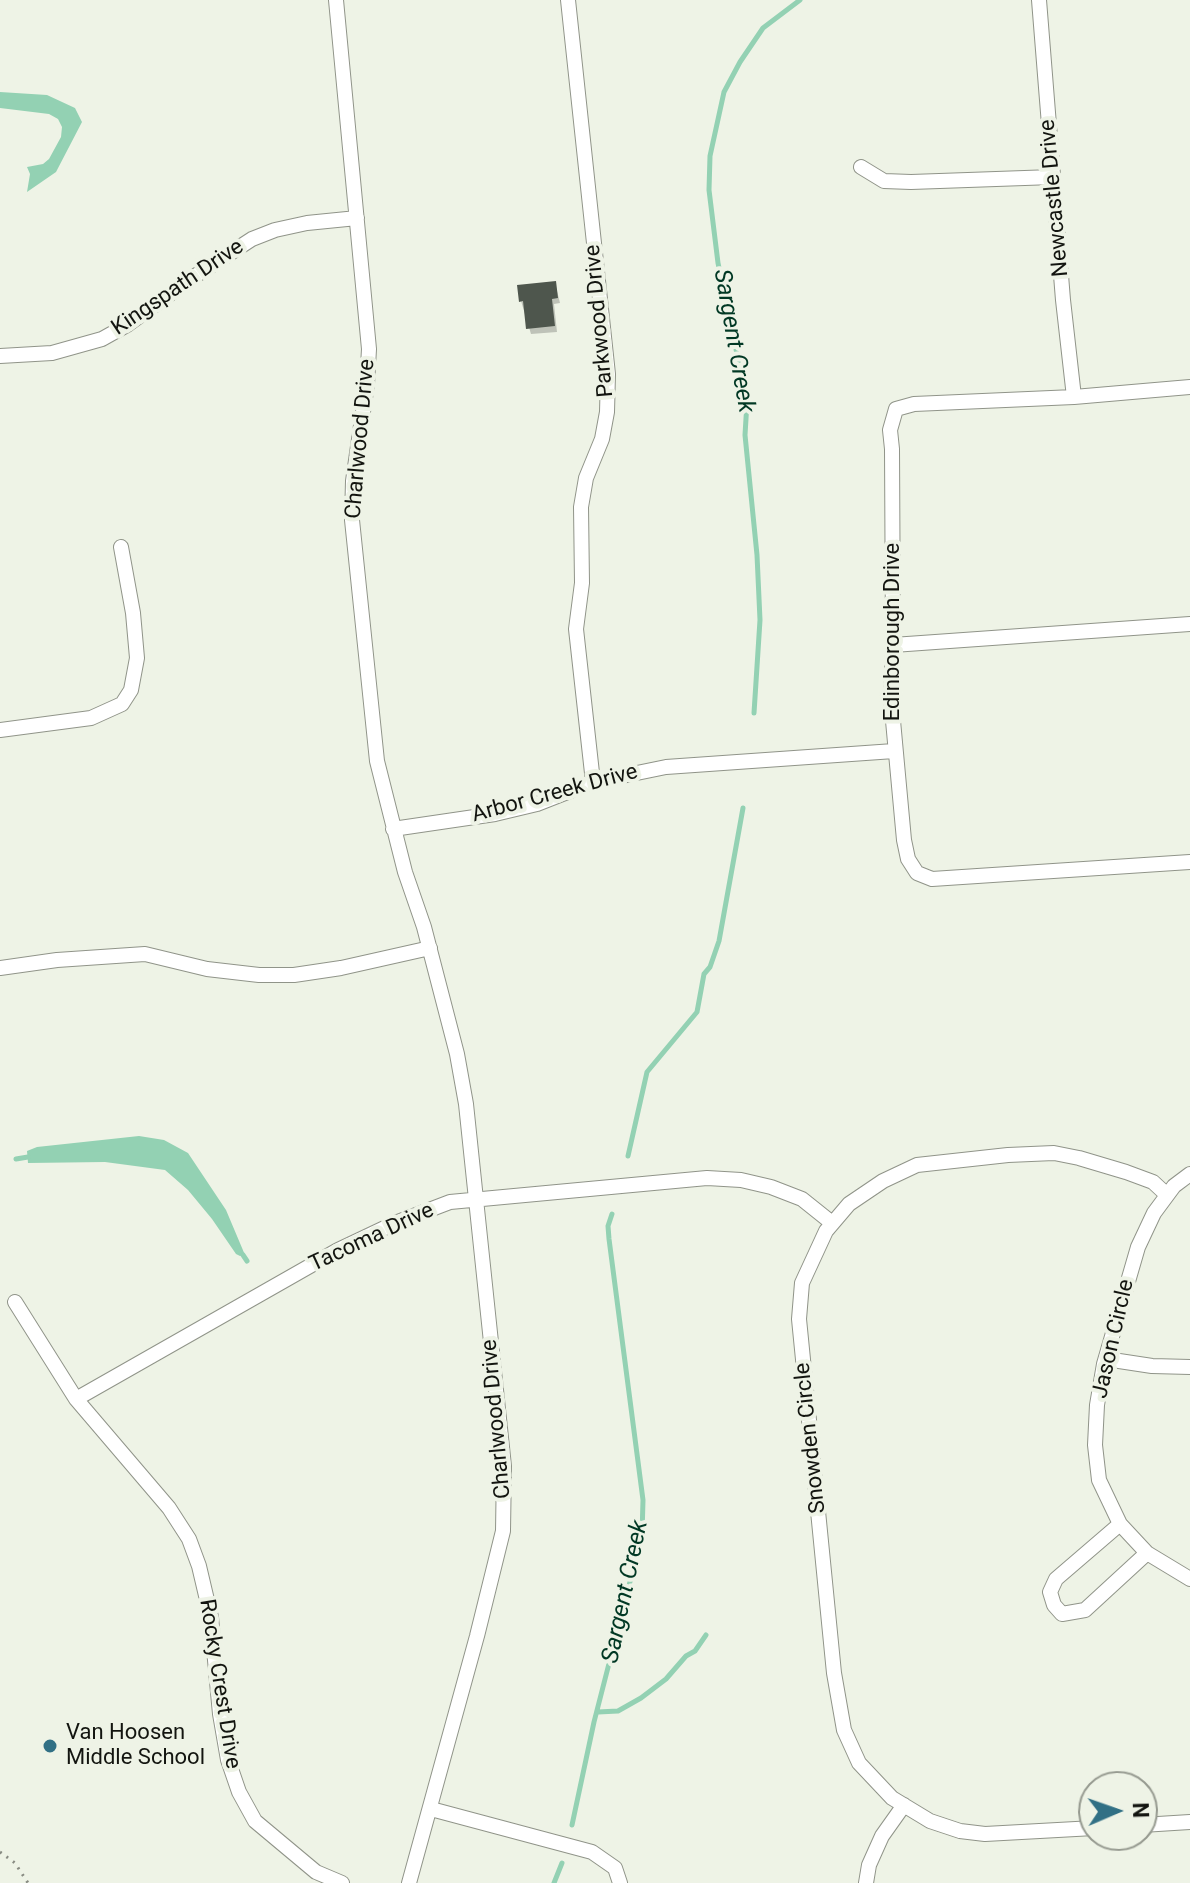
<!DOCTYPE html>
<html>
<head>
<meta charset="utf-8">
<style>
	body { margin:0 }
	#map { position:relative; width:1190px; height:1883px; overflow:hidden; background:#eef3e6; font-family:Roboto,sans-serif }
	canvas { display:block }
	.north { position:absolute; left:1078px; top:1771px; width:80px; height:80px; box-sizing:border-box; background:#eef3e6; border:2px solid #969a90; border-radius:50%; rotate:88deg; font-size:22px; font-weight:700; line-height:32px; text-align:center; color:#131510 }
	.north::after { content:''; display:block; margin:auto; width:28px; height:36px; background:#317085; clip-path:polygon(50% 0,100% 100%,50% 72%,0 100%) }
</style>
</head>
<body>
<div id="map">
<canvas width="1190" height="1883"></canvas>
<div class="north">N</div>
</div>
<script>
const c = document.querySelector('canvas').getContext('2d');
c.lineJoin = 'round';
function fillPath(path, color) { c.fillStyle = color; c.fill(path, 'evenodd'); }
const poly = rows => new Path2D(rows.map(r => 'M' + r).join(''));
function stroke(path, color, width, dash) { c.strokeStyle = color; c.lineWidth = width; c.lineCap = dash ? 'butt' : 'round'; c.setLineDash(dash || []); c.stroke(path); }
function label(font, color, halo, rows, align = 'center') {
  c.font = font + ' Roboto,sans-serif'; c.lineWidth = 8; c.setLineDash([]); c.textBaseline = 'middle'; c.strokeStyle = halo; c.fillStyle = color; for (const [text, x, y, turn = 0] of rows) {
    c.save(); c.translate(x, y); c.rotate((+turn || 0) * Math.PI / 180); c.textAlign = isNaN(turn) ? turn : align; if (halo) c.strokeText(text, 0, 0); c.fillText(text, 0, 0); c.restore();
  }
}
fillPath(poly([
	[0,92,47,95,75,108,82,122,56,172,27,192,30,174,27,167,43,164,49,159,61,137,62,127,58,119,49,114,0,108],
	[139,1136,164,1140,188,1153,226,1210,245,1255,240,1256,236,1254,212,1219,188,1190,165,1170,105,1162,28,1163,27,1151,37,1147]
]), '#93d1b3');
fillPath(poly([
	[555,283,560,303,554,304,557,332,531,334,521,301]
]), '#0003');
stroke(poly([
	[754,713,760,620,757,555,745,435,747,402,718,263,709,190,710,156,724,92,740,62,763,28,800,0],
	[628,1156,647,1072,697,1012,704,974,710,967,719,941,743,808],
	[16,1159,28,1157],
	[243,1255,247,1261],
	[598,1712,618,1711,641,1698,666,1679,686,1656,695,1651,706,1635],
	[572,1825,594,1722,642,1535,643,1500,609,1239,608,1226,612,1214],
	[554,1883,562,1863]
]), '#93d1b3', 5);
fillPath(poly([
	[556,281,558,298,552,299,555,326,526,329,523,301,519,302,517,285]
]), '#4e564d');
const street = poly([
	[336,0,369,349,367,384,353,481,352,520,377,761,405,872,424,927,457,1054,466,1104,504,1466,503,1531,477,1636,409,1883],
	[568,0,608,374,607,412,602,439,586,478,581,507,582,583,576,629,593,782],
	[1039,0,1063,300,1074,397],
	[861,167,884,181,911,182,1053,177],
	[0,356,52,353,102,339,127,325,192,278,252,239,275,230,307,223,357,218],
	[1190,387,1074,397,914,404,896,409,890,430,892,449,893,645,891,699,904,840,908,859,917,873,932,879,1190,862],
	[893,645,1190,624],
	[0,730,91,718,122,704,131,690,137,658,133,613,121,547],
	[393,829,495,814,537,804,593,782,666,767,894,751],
	[0,968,57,960,145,954,207,969,259,975,294,975,341,968,430,948],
	[1190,1174,1174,1186,1154,1213,1138,1247,1104,1364,1097,1405,1095,1445,1099,1480,1120,1524,1147,1553,1190,1579],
	[15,1302,76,1399,169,1508,189,1539,199,1566,211,1617,220,1714,228,1760,239,1792,255,1821,316,1872,342,1883],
	[1106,1359,1152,1366,1190,1367],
	[76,1399,338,1250,395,1223,450,1202,707,1178,741,1180,771,1187,802,1199,832,1223],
	[1120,1524,1056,1579,1050,1592,1054,1605,1062,1614,1085,1610,1147,1553],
	[431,1809,592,1852,615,1868,620,1883],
	[1142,1825,1190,1822],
	[1094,1828,985,1834,960,1831,930,1821,892,1798,859,1763,844,1730,834,1673,799,1319,802,1283,826,1231,849,1204,883,1181,917,1165,1008,1155,1054,1153,1079,1158,1126,1172,1153,1182,1167,1195],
	[866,1883,869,1865,882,1836,904,1805]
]);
stroke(street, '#909489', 16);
stroke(poly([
	[0,1852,15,1863,28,1883]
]), '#888b82', 3, [2, 6]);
stroke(street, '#fff', 14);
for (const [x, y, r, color] of [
	[50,1746,8,"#317085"]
]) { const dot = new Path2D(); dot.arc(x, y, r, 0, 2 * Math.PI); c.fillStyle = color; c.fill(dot); stroke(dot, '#eef3e6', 3); }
label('22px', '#131510', '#eef3e6', [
	["Newcastle Drive",1055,198,-95],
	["Kingspath Drive",178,288,-34],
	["Parkwood Drive",600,321,-95],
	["Charlwood Drive",361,439,-85],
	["Edinborough Drive",893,632,-90],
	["Arbor Creek Drive",555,794,-15],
	["Tacoma Drive",372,1238,-25],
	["Jason Circle",1114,1339,-77],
	["Charlwood Drive",497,1419,-95],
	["Snowden Circle",811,1438,-96],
	["Rocky Crest Drive",219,1684,81]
]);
label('22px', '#131510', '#eef3e6', [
	["Van Hoosen",66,1733],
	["Middle School",66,1758]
], 'left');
label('italic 24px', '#013824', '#eef3e6', [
	["Sargent Creek",733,341,80],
	["Sargent Creek",626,1592,-78]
]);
</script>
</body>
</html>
